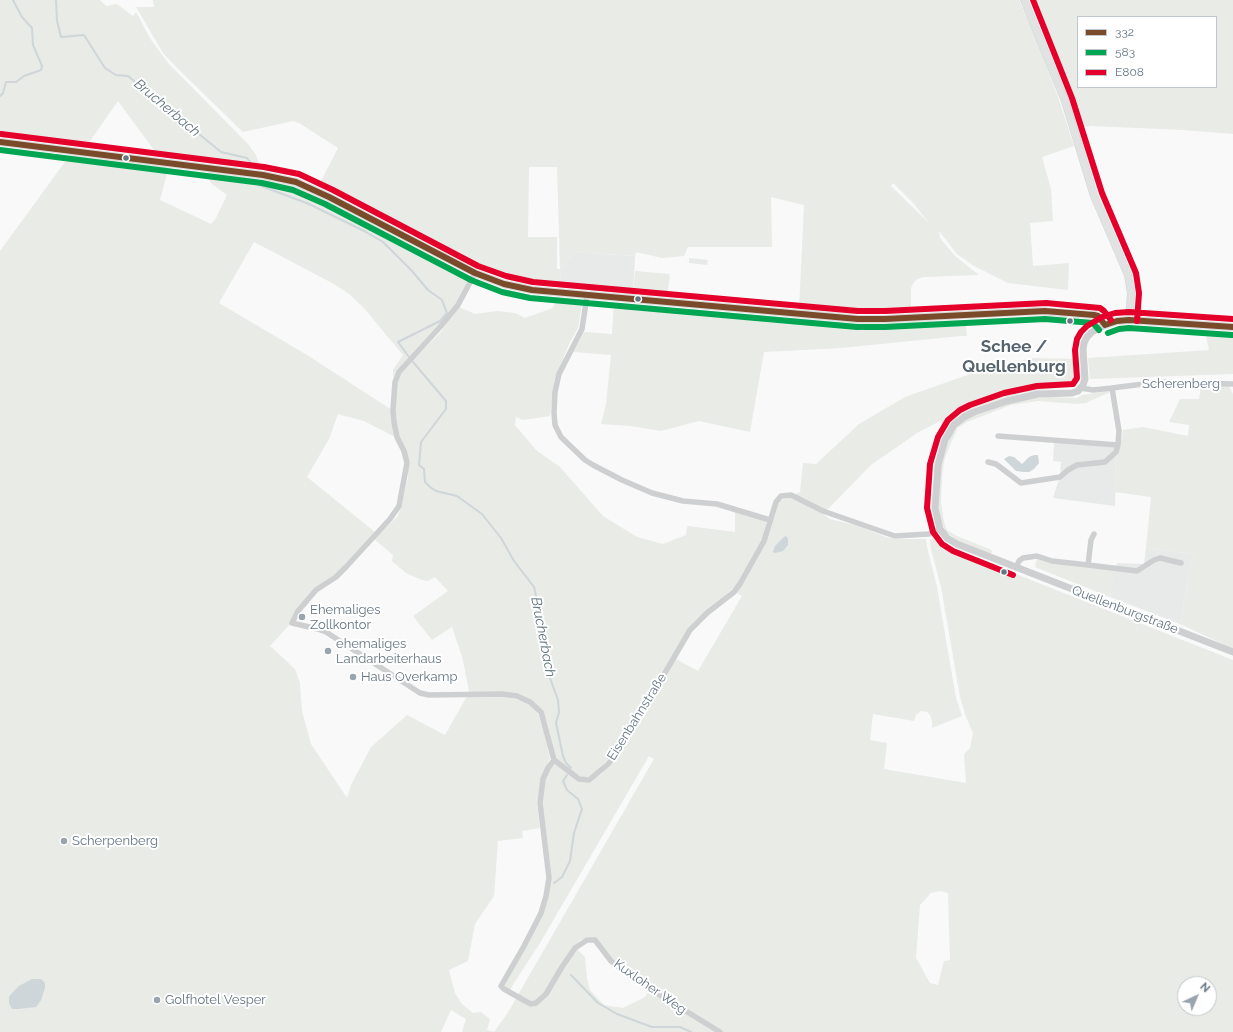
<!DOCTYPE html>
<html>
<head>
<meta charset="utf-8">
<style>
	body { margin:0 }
	#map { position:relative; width:1233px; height:1032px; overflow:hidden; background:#f9f9f9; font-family:Raleway,sans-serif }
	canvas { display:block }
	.legend { position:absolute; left:1077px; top:16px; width:140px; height:72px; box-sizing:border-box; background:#fff; border:1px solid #c1c8cd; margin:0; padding:5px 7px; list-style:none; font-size:12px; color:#657683 }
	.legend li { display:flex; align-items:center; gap:8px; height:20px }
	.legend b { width:20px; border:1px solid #c1c8cd }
	.north { position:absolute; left:1177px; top:976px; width:40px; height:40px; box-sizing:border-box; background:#fff; border:1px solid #c1c8cd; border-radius:50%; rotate:44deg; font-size:11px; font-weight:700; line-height:16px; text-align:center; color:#657683 }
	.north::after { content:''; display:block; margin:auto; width:14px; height:18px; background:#99a4ac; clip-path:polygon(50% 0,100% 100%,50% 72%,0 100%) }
</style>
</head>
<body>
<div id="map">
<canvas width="1233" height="1032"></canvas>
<ul class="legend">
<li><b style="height:5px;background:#7a4b2a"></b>332</li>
<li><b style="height:5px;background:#00a651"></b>583</li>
<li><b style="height:5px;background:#e4002b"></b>E808</li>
</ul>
<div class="north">N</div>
</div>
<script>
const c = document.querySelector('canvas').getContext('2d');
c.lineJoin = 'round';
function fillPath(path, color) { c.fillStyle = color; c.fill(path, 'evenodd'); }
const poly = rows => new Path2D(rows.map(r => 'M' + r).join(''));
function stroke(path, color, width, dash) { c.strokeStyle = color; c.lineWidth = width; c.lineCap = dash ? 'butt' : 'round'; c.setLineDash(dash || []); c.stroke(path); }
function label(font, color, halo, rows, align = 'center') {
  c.font = font + ' Raleway,sans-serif'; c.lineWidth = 4; c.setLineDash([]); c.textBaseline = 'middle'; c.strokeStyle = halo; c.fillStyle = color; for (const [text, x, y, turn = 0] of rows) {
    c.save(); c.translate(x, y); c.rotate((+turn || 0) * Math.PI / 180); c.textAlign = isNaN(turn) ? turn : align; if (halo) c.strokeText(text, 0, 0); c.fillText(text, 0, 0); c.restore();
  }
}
fillPath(poly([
	[575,252,635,256,633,295,561,287,560,269],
	[689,258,708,260,707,265,689,263],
	[1054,442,1116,447,1115,506,1053,498,1060,476,1061,462,1053,461],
	[1146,548,1193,554,1180,624,1110,597,1114,567,1118,563,1144,564]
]), '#e8e9e9');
fillPath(poly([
	[0,0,100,0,106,6,117,4,133,16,136,12,151,40,169,64,248,144,256,155,261,170,159,157,118,101,86,147,0,136],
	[153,0,1019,0,1039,46,1058,97,1074,146,1042,157,1051,189,1053,221,1030,223,1033,266,1069,263,1068,290,1008,283,974,266,957,254,939,231,940,238,955,256,979,275,924,277,917,279,914,282,911,288,911,313,848,314,799,310,804,205,771,197,772,247,688,247,684,256,662,258,636,252,635,256,575,252,560,269,561,287,523,284,509,280,461,261,352,201,319,185,338,148,299,123,293,121,243,132,178,69,163,53,136,7,154,7],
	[529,167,557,167,560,269,557,269,557,237,528,237],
	[893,183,913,203,930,224,891,186],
	[1030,0,1233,0,1233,134,1183,130,1092,126,1084,127,1100,190,1109,217,1128,257,1134,271,1141,306,1144,311,1162,317,1149,315,1140,310,1136,286,1129,264,1104,209,1058,71,1045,34],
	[1078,17,1216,17,1216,87,1078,87],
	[70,155,169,166,160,200,211,224,216,218,227,195,212,184,208,178,208,172,284,182,308,190,470,276,456,305,443,325,397,371,393,378,393,370,403,355,363,307,349,294,334,284,254,242,219,303,307,355,392,410,393,423,397,438,364,421,338,414,329,439,307,477,375,532,337,573,315,589,304,601,294,620,270,646,295,669,300,683,302,711,311,744,347,798,351,785,371,747,407,715,445,735,467,696,502,696,523,701,530,705,537,711,544,732,550,758,541,779,537,803,540,828,522,831,523,838,498,841,494,896,475,924,468,961,449,970,455,993,462,1004,473,1013,481,1012,490,1019,487,1030,494,1032,507,1014,654,759,649,756,540,943,509,991,504,984,526,947,543,913,551,878,540,803,544,781,550,768,555,764,578,780,590,781,601,774,608,767,627,742,623,739,614,753,598,770,588,777,582,777,571,771,559,762,554,756,542,713,532,702,522,697,502,692,469,692,463,660,452,627,432,640,413,616,448,591,435,577,428,581,422,580,406,573,392,561,393,555,374,539,398,516,402,504,408,477,406,452,399,435,396,423,396,399,397,384,400,373,440,333,459,307,475,314,497,311,515,313,525,318,553,308,557,297,579,300,582,305,578,328,569,344,555,379,550,416,523,420,516,417,515,425,536,450,560,467,603,516,637,537,663,544,686,535,687,526,735,532,735,510,766,521,766,526,762,540,738,584,695,621,687,631,656,682,661,686,676,659,698,671,742,596,737,593,742,586,765,543,774,511,780,501,800,492,803,463,816,464,859,424,905,397,976,372,1032,358,1078,359,1079,379,1073,386,1022,393,977,407,960,415,948,428,943,437,945,427,940,421,917,433,871,465,823,514,830,519,855,525,886,537,896,539,926,539,927,547,937,587,956,698,962,716,932,728,932,721,930,715,927,712,921,711,916,715,914,721,873,714,870,740,887,743,884,769,966,783,964,754,970,748,973,733,966,717,960,697,941,587,931,549,930,539,938,539,944,544,961,552,983,561,1233,660,1233,1032,462,1032,466,1019,451,1010,441,1032,0,1032,0,251],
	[940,891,948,893,950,960,944,961,938,985,930,983,916,958,920,905,931,893],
	[590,938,599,944,612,959,650,989,645,997,623,1008,604,1005,590,990,587,978,585,957,575,947,580,940],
	[1185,984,1209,984,1209,1008,1185,1008],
	[635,271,670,274,667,297,633,295],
	[614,303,832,321,889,322,965,320,967,336,961,336,841,348,764,352,750,432,699,421,661,431,630,426,601,424,606,404,611,355,573,352,584,332,612,334],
	[1205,331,1233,332,1233,374,1090,379,1088,358,1209,350],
	[1223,385,1229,386,1233,394,1233,649,1180,624,1193,554,1146,548,1151,497,1115,492,1116,455,1120,447,1123,430,1143,427,1188,436,1189,425,1169,422,1180,399,1199,399,1201,387],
	[1107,391,1110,392,1086,403,1077,404,1038,401,1011,405,967,422,958,428,950,445,944,461,942,477,941,503,944,522,947,530,957,536,992,550,991,554,957,540,946,532,940,518,938,504,940,469,950,437,961,423,970,417,1009,403,1034,398,1048,397,1077,398,1082,395],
	[1037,558,1114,570,1110,597,1035,567]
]), '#e8ebe6');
fillPath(poly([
	[1034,455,1038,455,1039,463,1034,469,1029,472,1023,472,1016,471,1004,459,1009,456,1014,457,1022,464,1029,457],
	[786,536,788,539,788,545,783,551,775,553,773,552,775,546,784,537],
	[32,979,41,979,45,983,45,988,41,1000,36,1007,18,1009,12,1009,9,1003,9,997,12,993,19,986]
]), '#ced6d9');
stroke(poly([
	[56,0,57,21,61,37,84,35,105,68,116,75,128,76,221,152,247,158,251,163],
	[0,96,3,93,6,82,16,82,24,76,41,70,42,66,33,45,32,28,22,17,13,0],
	[256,184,309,204,366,232,383,242,412,271,428,290,442,300,447,313,440,321,398,342,409,357],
	[413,362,446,401,446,409,421,442,419,465,424,469,425,482,430,487,436,491,457,496,482,514,501,538,514,561,534,587,541,617,543,642,550,678,558,700,559,712,556,723,563,756,566,763,571,768],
	[554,883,562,877,570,861,574,833,582,809,578,799,567,790,563,781,567,775],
	[571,975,598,1003,617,1014,652,1027,680,1027,691,1032]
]), '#ced6d9', 2);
const secondary = poly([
	[1024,0,1065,101,1094,196,1128,275,1131,293,1129,320],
	[0,142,263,175,296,182,329,197,475,273,504,284,532,290,858,319,885,319,1037,311,1094,315,1098,316,1105,325,1117,321,1129,320,1233,327]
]);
stroke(secondary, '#d5d6d7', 8);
stroke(poly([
	[475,273,458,305,441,326,399,372,395,382,393,410,394,422,397,437,404,451,407,463,399,506,390,519,346,567,336,577,316,590,298,611,292,623,318,629,326,632,420,693,429,695,502,694,517,696,530,702,541,712,554,760],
	[587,296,582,329,559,374,555,392,554,413,555,425,561,437,585,460,593,465,622,480,652,493,683,501,717,504,770,520],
	[1081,388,1093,390,1112,388,1159,382,1233,384],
	[998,436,1118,445],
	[988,462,996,464,1021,483,1060,477,1068,470,1077,465,1105,462,1116,452,1118,445,1119,431,1112,388],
	[1094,534,1091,540,1088,565,1137,571,1154,560,1160,558,1181,563],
	[1016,568,1019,561,1023,558,1037,556,1052,561,1088,565],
	[554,760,579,779,589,780,607,765,616,755,631,731,690,630,707,613,734,592,740,584,764,541,776,502,781,496,791,495,823,511,886,533,895,536,929,534,940,529],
	[554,760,548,768,543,779,540,803,549,878,546,896,541,913,524,946,501,986,504,989,527,1002,531,1004,536,1003,546,994,562,967,575,948,587,940,595,940,611,961,634,979,720,1032]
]), '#cecfd0', 5.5);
stroke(poly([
	[1105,325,1092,332,1087,337,1084,343,1083,350,1085,379,1083,385,1078,391,1072,393,1038,394,1007,401,974,412,964,417,954,425,945,440,938,465,935,508,940,529,947,538,957,544,1233,652]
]), '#cecfd0', 7);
stroke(secondary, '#e1e2e2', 7);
stroke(poly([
	[0,142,263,175,296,182,329,197,475,273,504,284,532,290,858,319,885,319,1045,311,1094,315,1098,316,1105,325],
	[1105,325,1117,321,1129,320,1233,327]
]), '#7a4b2a', 6);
stroke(poly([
	[0,150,262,183,293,190,325,204,471,280,502,292,530,298,857,327,885,327,1045,319,1093,323,1099,330],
	[1108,333,1119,329,1129,328,1232,335]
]), '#00a651', 6);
stroke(poly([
	[1033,0,1072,98,1102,193,1136,273,1139,293,1137,321],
	[1,134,264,167,299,174,333,190,478,266,506,276,533,282,858,311,885,311,1046,303,1100,308,1104,311,1111,320],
	[1013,575,953,551,942,544,933,532,927,508,930,464,938,437,948,420,960,410,970,405,1004,393,1037,386,1073,384,1077,378,1075,350,1077,339,1081,332,1087,326,1102,317,1115,313,1129,312,1233,319]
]), '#e4002b', 6);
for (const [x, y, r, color] of [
	[126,158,3.5,"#657683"],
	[638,299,3.5,"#657683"],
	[1070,321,3.5,"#657683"],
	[1004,572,3.5,"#657683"],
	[302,617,4,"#99a4ac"],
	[328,651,4,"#99a4ac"],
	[353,677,4,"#99a4ac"],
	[64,841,4,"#99a4ac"],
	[157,1000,4,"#99a4ac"]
]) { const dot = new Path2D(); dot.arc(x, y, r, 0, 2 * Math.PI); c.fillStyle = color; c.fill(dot); stroke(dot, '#fff', 1.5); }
label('13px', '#657683', '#fff', [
	["Scherenberg",1181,384],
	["Quellenburgstraße",1125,610,21],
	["Eisenbahnstraße",637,717,-58],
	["Kuxloher Weg",650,987,35]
]);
label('13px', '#657683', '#fff', [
	["Ehemaliges",310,610],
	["Zollkontor",310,625],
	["ehemaliges",336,644],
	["Landarbeiterhaus",336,659],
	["Haus Overkamp",361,677],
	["Scherpenberg",72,841],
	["Golfhotel Vesper",165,1000]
], 'left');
label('italic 14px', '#60757c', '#fff', [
	["Brucherbach",167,108,40],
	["Brucherbach",543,637,79]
]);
label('bold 17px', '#57646e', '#fff', [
	["Schee /",1014,347],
	["Quellenburg",1014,367]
]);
</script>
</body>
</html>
